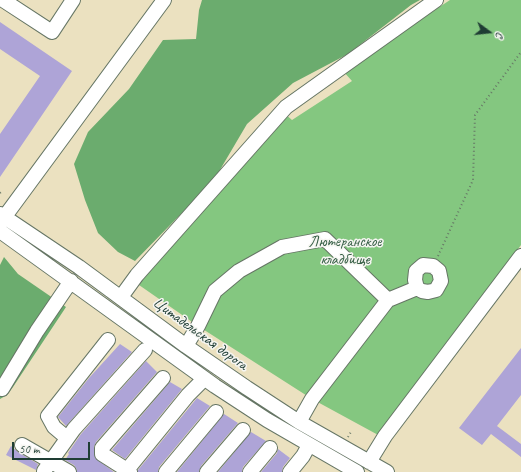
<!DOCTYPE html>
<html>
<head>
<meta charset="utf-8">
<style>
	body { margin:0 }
	#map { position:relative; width:521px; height:472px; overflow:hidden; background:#ebe1c0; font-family:Caveat,sans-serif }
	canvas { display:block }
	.north { position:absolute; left:469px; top:12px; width:40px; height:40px; -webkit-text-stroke:3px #f6f6f2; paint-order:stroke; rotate:105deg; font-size:11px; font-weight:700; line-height:16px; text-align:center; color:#1f3d34 }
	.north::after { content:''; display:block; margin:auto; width:14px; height:18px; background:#1f3d34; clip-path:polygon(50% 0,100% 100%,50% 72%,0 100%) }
	.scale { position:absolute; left:12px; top:442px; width:78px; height:18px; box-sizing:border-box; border:2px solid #1f3d34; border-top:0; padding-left:5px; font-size:12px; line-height:14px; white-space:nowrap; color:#1f3d34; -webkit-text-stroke:3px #f6f6f2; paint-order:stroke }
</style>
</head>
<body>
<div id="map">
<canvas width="521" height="472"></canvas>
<div class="north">С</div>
<div class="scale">50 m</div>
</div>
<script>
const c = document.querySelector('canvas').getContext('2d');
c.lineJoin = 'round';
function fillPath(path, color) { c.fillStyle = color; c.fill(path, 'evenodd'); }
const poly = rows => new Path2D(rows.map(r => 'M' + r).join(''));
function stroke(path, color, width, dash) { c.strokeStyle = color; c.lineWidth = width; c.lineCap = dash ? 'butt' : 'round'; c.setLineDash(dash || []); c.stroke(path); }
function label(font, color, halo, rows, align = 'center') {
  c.font = font + ' Caveat,sans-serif'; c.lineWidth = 3; c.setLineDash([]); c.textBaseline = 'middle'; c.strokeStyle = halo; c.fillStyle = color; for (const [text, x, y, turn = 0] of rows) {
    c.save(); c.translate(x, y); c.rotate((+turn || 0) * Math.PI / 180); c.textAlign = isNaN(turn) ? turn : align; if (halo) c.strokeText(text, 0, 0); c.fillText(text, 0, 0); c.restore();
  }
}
fillPath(poly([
	[450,0,521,0,521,245,380,436,312,399,198,326,139,285,141,278,284,113,292,120,352,81,343,71]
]), '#84c780');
fillPath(poly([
	[202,0,420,0,411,5,348,54,293,83,247,124,214,180,135,261,118,252,98,233,85,200,74,164,88,132,129,89,163,40,196,39,199,10],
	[4,257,18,274,66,307,13,387,7,395,0,399,0,265]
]), '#6bac6e');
fillPath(poly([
	[0,22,72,71,0,177,0,134,40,76,0,49],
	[120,344,132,352,66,426,58,417,89,378],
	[521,348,521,395,497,426,521,444,521,457,491,434,482,445,459,428],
	[146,361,157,372,96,442,94,447,95,458,114,472,77,472,76,468,74,465,65,460,69,454,68,453,81,434],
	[170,382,182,389,125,459,112,450],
	[197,398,210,406,159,467,158,472,138,472,138,470],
	[224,414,238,423,201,466,199,472,177,472],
	[251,432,266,441,243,467,242,472,218,472],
	[11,446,18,452,38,464,36,470,6,455],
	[278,449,290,458,283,467,282,472,261,472,277,453]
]), '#aea4d7');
const minor = poly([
	[3,0,52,32,73,0],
	[0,214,79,267,186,346,247,388,299,422,387,472],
	[0,223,164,0],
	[0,231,215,386,267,420,357,472],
	[121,297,137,275,286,107,436,0],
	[388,300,417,288,422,291,428,292,436,290,441,281,439,271,433,266,423,265,416,271,415,280,417,288],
	[186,346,198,326,215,291,239,271,282,247,325,239,388,300,312,399,299,422],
	[2,389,37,331,71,281],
	[67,438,54,427,48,416,108,340],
	[22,445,69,472],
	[369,462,385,436,521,256],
	[127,470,188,395,204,379],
	[44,471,74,429,145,350],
	[130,472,102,454,102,448,163,378],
	[166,472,216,412],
	[207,472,243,430],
	[250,472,270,448],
	[290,472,303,456,309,445]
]);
stroke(minor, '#667665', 16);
stroke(poly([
	[0,193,1,192],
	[438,256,473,180,475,115,521,52],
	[348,437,352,430]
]), '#667665', 2, [1, 3]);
stroke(minor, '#fff', 14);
label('16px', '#386047', '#f6f6f2', [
	["Лютеранское",345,242],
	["кладбище",345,260]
]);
label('16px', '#1f3d34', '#f6f6f2', [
	["Цитадельская дорога",200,334,36]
]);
</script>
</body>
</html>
